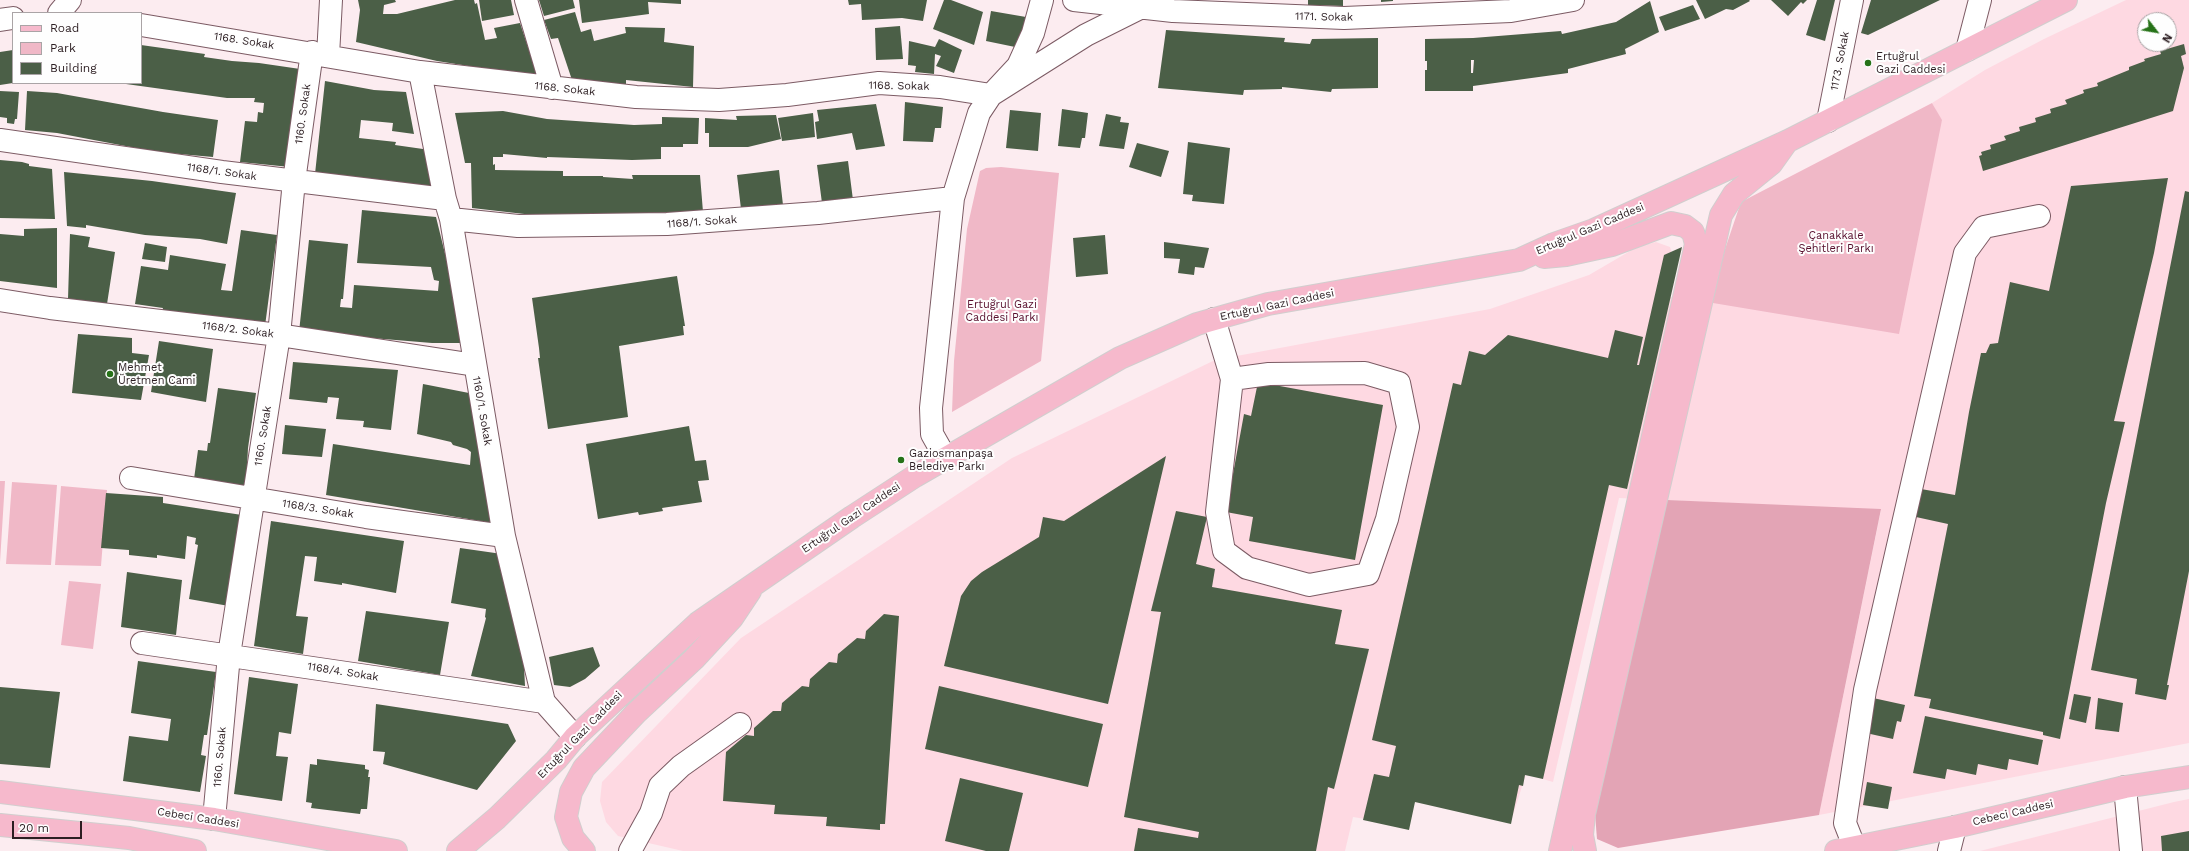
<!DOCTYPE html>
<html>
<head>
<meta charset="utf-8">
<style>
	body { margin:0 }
	#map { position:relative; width:2189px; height:851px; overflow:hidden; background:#fcecf0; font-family:"Work Sans",sans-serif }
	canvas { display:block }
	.legend { position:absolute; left:12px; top:12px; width:130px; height:72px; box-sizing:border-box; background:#fefefe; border:1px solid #aaa4a6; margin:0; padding:5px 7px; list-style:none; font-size:12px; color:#2c1e22 }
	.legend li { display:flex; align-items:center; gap:8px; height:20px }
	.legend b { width:20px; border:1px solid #aaa4a6 }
	.north { position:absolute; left:2137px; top:12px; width:40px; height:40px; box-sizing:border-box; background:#fefefe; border:1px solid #aaa4a6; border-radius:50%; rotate:121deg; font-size:11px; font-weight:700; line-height:16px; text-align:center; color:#2c1e22 }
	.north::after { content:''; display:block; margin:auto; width:14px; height:18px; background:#267218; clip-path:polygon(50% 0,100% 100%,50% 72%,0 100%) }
	.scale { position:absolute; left:12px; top:821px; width:70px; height:18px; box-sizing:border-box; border:2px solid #2c1e22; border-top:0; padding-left:5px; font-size:12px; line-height:14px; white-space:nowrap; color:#2c1e22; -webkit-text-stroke:3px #fefefe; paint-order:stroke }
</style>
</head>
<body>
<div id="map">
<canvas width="2189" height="851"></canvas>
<ul class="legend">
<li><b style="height:5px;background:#f6b9cc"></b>Road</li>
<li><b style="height:11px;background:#f0b8c7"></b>Park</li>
<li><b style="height:11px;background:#4b5f47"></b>Building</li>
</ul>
<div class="north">N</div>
<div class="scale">20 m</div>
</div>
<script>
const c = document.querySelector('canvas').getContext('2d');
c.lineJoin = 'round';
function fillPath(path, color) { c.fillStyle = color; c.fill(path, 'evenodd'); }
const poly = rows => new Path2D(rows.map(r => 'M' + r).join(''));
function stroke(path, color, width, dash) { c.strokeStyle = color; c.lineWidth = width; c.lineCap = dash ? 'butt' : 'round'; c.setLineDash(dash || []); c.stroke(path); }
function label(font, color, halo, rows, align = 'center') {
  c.font = font + ' "Work Sans",sans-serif'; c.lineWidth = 4; c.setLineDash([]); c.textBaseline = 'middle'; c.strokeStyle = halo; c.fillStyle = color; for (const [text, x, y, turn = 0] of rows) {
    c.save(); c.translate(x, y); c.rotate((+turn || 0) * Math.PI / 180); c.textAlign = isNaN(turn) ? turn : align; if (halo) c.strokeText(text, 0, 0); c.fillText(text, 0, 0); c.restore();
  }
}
fillPath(poly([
	[2126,0,2189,0,2189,743,1819,815,1881,510,1619,498,1553,782,1526,774,1512,818,1412,798,1407,826,1353,817,1345,851,683,851,618,836,606,822,600,801,602,782,741,638,1012,458,1215,360,1490,309,1589,275,1637,247,1656,242,1670,247,1673,257,1664,296,1707,302,1942,121,1932,103,1985,70,2044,39],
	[2145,20,2169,20,2169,44,2145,44],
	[2189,799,2189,851,1980,851,2174,802]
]), '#fed9e2');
fillPath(poly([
	[1932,103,1942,120,1899,334,1707,302,1741,202],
	[1001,167,1059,173,1041,361,952,412,954,361,967,229,980,171,986,168],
	[0,481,5,481,0,562],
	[12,482,57,485,51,565,6,564],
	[61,486,107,490,101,566,55,565],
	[69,581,101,584,93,649,61,645]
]), '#f0b8c7');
fillPath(poly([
	[1667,500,1881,509,1819,815,1618,848,1597,839,1595,814]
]), '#e3a4b5');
fillPath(poly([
	[358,0,395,0,396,2,384,5,383,14,397,14,455,0,474,0,475,4,477,3,485,40,497,38,494,28,520,23,538,77,437,61,356,42,360,10],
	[479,0,511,0,514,15,482,21],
	[539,0,573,0,575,8,544,16],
	[579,0,681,0,681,4,648,2,649,14,582,23],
	[848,0,927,0,923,21,902,18,862,20,861,4,849,5],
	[944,0,951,0,983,12,974,45,933,29],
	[1308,0,1343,0,1343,6,1308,5],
	[1381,0,1393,0,1393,1,1381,2],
	[1696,0,1749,0,1750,1,1733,10,1726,9,1705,19],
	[1771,0,1807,0,1803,4,1801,2,1788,16],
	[1817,0,1835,0,1825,41,1806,35],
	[1871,0,1940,0,1868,35,1861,33],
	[1650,1,1659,32,1625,49,1626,54,1568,69,1568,73,1473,86,1473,91,1425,91,1425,70,1427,70,1427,61,1425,61,1425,39,1473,38,1561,31,1562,34,1616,22],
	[1471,60,1474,60,1473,73,1471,73],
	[1693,5,1700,19,1665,31,1659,17],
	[991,11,1026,17,1020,48,986,41],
	[575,12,581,32,591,29,594,41,626,33,625,27,665,28,664,42,694,46,693,87,626,80,626,85,574,86,558,38,551,39,544,20],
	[900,26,903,59,876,60,875,28],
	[1166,30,1285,38,1284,42,1310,44,1312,39,1378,38,1378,88,1332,89,1331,92,1282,87,1282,89,1244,90,1243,95,1158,88],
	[939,39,962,50,954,73,936,66,941,56,935,54,934,74,915,72,916,66,908,65,909,41,935,47],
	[2184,44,2186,54,2181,56,2184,68,2173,111,1983,171,1979,156,1982,155,1981,152,1991,149,1990,145,2006,140,2004,136,2020,131,2019,127,2036,122,2035,118,2051,113,2050,109,2067,104,2065,100,2084,93,2083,90,2098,86,2097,83,2129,70,2129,67,2145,61,2144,59,2161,54,2160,51],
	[141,45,205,54,204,57,232,61,259,63,307,70,290,167,240,162,245,121,257,122,258,112,263,113,264,103,254,102,255,98,227,98,126,84,141,83],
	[13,50,13,83,0,85,0,52],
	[325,81,374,90,406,92,414,134,392,131,393,123,361,120,359,138,396,142,395,145,430,150,436,192,393,184,393,181,315,174],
	[0,91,19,92,17,119,15,119,14,124,7,123,7,118,0,117],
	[27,91,57,93,163,112,218,120,213,157,157,152,57,133,25,130],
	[905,102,943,107,941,128,935,128,933,142,903,141],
	[876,104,885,146,856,150,852,133,817,139,815,122,819,121,817,110],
	[1062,109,1088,113,1085,138,1082,138,1080,148,1058,146],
	[1010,110,1041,113,1038,151,1006,148],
	[503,111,547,119,634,125,662,124,662,117,699,118,698,144,683,144,683,147,661,147,661,159,632,160,547,157,547,158,503,154,503,157,493,157,493,165,495,164,495,170,563,171,563,176,603,176,603,177,633,179,632,175,700,175,703,212,533,215,472,208,471,163,465,163,455,113],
	[813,113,815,137,782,141,778,118],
	[1106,114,1121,117,1120,122,1129,123,1124,149,1099,146],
	[776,115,781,139,748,147,709,147,709,133,705,133,705,118,737,120,736,116],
	[1188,142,1230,148,1224,204,1192,201,1193,195,1183,194],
	[1137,143,1169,151,1161,177,1129,167],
	[0,160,22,162,29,164,29,166,52,169,55,219,0,218],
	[848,161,853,200,822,203,817,165],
	[779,170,783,205,741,209,737,175],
	[64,172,152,181,236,193,227,244,200,239,145,235,86,225,86,228,67,226],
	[2168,178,2154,253,2114,421,2125,422,2106,503,2060,739,2043,735,2043,732,1929,708,1931,699,1914,696,1948,524,1916,517,1921,489,1955,495,1969,412,1981,353,1986,353,1990,344,1998,343,2010,282,2049,291,2071,186],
	[2185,191,2189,192,2189,571,2167,685,2169,685,2166,700,2135,694,2137,679,2091,670],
	[362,210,436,217,452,282,462,343,432,343,299,332,309,240,348,244,343,299,341,299,340,307,352,308,354,285,438,291,439,281,434,280,431,267,357,263],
	[57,228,57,288,0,281,0,234,24,236,24,229],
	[241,230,277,235,265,326,162,312,163,308,135,304,141,266,168,270,170,255,226,264,221,290,232,291],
	[70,234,90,237,88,247,115,252,107,304,68,299],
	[1105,235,1108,274,1076,277,1073,238],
	[1164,242,1209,248,1204,268,1195,267,1194,275,1178,273,1180,259,1164,258],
	[145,243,167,247,165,262,142,259],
	[1682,247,1627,489,1609,485,1543,779,1525,775,1523,786,1519,785,1511,824,1415,802,1409,830,1363,820,1374,774,1389,777,1396,746,1372,740,1453,383,1461,385,1469,351,1485,355,1508,335,1608,358,1615,330,1643,337,1637,365,1639,365,1664,255],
	[677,276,685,326,683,326,684,335,619,346,628,417,548,429,538,358,540,358,539,348,532,298],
	[78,334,132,338,132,353,149,355,141,400,72,393],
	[159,341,213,349,206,402,151,392],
	[293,362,398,370,391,430,363,427,364,421,336,419,339,398,328,397,327,403,289,399],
	[1258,382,1383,405,1355,560,1249,541,1253,517,1226,512,1244,414,1251,416],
	[423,384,469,393,498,524,326,495,333,444,470,465,471,452,467,449,453,445,451,442,417,434],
	[218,388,256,393,248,448,246,486,194,479,198,450,207,451,208,443,210,443],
	[285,425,326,429,322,457,282,454],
	[689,426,695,461,706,460,709,480,698,481,702,502,662,508,663,511,639,515,638,512,598,519,586,444],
	[1166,456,1108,704,944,666,961,596,971,581,982,572,1039,537,1043,517,1064,521],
	[106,493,163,497,163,503,242,515,229,606,189,599,198,545,195,544,196,538,187,536,185,559,157,555,157,558,129,555,129,550,101,548],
	[1176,511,1207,517,1196,564,1215,569,1212,587,1342,610,1335,644,1369,649,1334,789,1328,787,1316,851,1134,851,1138,828,1198,838,1199,832,1124,817,1161,612,1151,611],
	[271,521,404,541,396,593,342,583,342,585,314,581,317,557,305,556,296,616,308,617,303,654,254,646],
	[460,548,502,554,522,625,525,686,471,676,486,618,485,617,486,609,451,603],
	[127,572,182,580,176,635,121,627],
	[366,611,449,622,440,675,358,661],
	[884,614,899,616,885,824,880,824,880,830,826,826,827,817,774,814,775,805,723,801,726,752,746,735,754,736,754,728,773,711,781,711,782,703,802,686,809,687,810,679,829,662,837,663,838,654,857,638,865,639,866,631],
	[593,647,600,666,585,679,570,687,554,685,549,657],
	[138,661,216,672,207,735,204,735,201,755,206,756,200,792,123,781,129,736,168,741,171,719,131,713],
	[249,677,298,684,291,734,279,732,276,756,288,757,282,801,234,794],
	[939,686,1103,724,1088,787,925,749],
	[0,687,60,692,50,768,0,764],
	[2074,694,2091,697,2086,723,2069,719],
	[1873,698,1905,705,1901,722,1897,721,1893,739,1866,733],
	[2098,698,2123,703,2119,732,2095,729],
	[376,704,508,724,516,741,477,790,383,764,385,752,373,751],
	[1925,716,2043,740,2038,765,2009,759,2007,770,1978,764,1976,775,1947,769,1945,779,1913,773],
	[317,759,365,765,365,769,369,770,368,777,370,777,367,809,361,809,360,814,311,808,312,803,306,802,310,764,317,765],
	[960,778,1023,793,1009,851,986,851,945,841],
	[1867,782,1892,787,1888,809,1863,805],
	[2189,831,2189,851,2162,851,2161,836]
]), '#4b5f47');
const minor = poly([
	[526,0,552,88],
	[1074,0,1173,11,1344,18,1511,11,1573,0],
	[59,13,70,0],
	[0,20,13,18],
	[141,25,420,72,636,97,719,100,787,95,879,83,940,87,991,95,1086,35,1140,8],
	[1967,50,1980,0],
	[328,56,331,0],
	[420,72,445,199,451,219,504,536,544,702,575,737],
	[1828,121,1852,0],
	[0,140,222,172,445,199],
	[451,219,518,226,667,224,818,213,953,198],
	[0,300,50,308,279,335,475,365],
	[1214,319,1232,379,1217,512,1224,551,1247,568,1309,585,1368,574,1387,519,1408,427,1399,383,1365,373,1269,374,1232,379],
	[945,457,932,434,931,408,953,198,979,113,991,95,1018,66,1033,33,1042,0],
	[131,478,366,517,504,536],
	[142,643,544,702],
	[2125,787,2131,851],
	[214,819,229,655,279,335,294,181,312,52],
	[630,851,651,813,660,786,681,766,740,724],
	[1856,851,1845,823,1865,690,1965,253,1984,227,2039,216],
	[1949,851,1955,827]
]);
const major = poly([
	[1544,257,1566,255,1612,245,1671,223,1685,226,1693,232,1696,244,1560,851],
	[0,792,214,819,396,851],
	[0,825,129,838,195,851],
	[458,851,497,818,556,760,575,737,698,623,852,517,915,476,1120,358,1197,324,1268,304,1519,260,1554,244,1594,230,1788,141,2066,0],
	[584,851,573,838,566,817,571,792,584,768,636,713,694,659,732,618,750,591],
	[1585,851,1582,835,1584,814,1721,215,1734,194,1771,164,1786,143],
	[1836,851,1955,827,2125,787,2189,777]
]);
stroke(minor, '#7c5b64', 24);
stroke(major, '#d1cece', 24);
stroke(minor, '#fff', 22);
stroke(major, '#f6b9cc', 22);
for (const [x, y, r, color] of [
	[1868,63,4,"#267218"],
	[110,374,4,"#267218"],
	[901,460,4,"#267218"]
]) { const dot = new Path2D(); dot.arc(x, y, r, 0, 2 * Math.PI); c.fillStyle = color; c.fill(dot); stroke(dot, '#fefefe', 1.5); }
label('11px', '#2c1e22', '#fefefe', [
	["1171. Sokak",1324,17,1],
	["1168. Sokak",244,41,9],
	["1173. Sokak",1840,61,-79],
	["1168. Sokak",899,86,1],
	["1168. Sokak",565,89,6],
	["1160. Sokak",303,114,-82],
	["1168/1. Sokak",222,172,8],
	["1168/1. Sokak",702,222,-4],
	["Ertuğrul Gazi Caddesi",1590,229,-23],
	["Ertuğrul Gazi Caddesi",1277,305,-12],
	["1168/2. Sokak",238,330,7],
	["1160/1. Sokak",482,411,80],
	["1160. Sokak",263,436,-81],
	["1168/3. Sokak",318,509,9],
	["Ertuğrul Gazi Caddesi",851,518,-34],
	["1168/4. Sokak",343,672,9],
	["Ertuğrul Gazi Caddesi",580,735,-46],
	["1160. Sokak",220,757,-85],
	["Cebeci Caddesi",2013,813,-13],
	["Cebeci Caddesi",198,818,9]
]);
label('11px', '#2c1e22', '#fefefe', [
	["Ertuğrul",1876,57],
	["Gazi Caddesi",1876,70],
	["Mehmet",118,368],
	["Üretmen Cami",118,381],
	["Gaziosmanpaşa",909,454],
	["Belediye Parkı",909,467]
], 'left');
label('11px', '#580f2d', '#fefefe', [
	["Çanakkale",1836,236],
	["Şehitleri Parkı",1836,249],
	["Ertuğrul Gazi",1002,305],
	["Caddesi Parkı",1002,318]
]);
</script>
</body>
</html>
